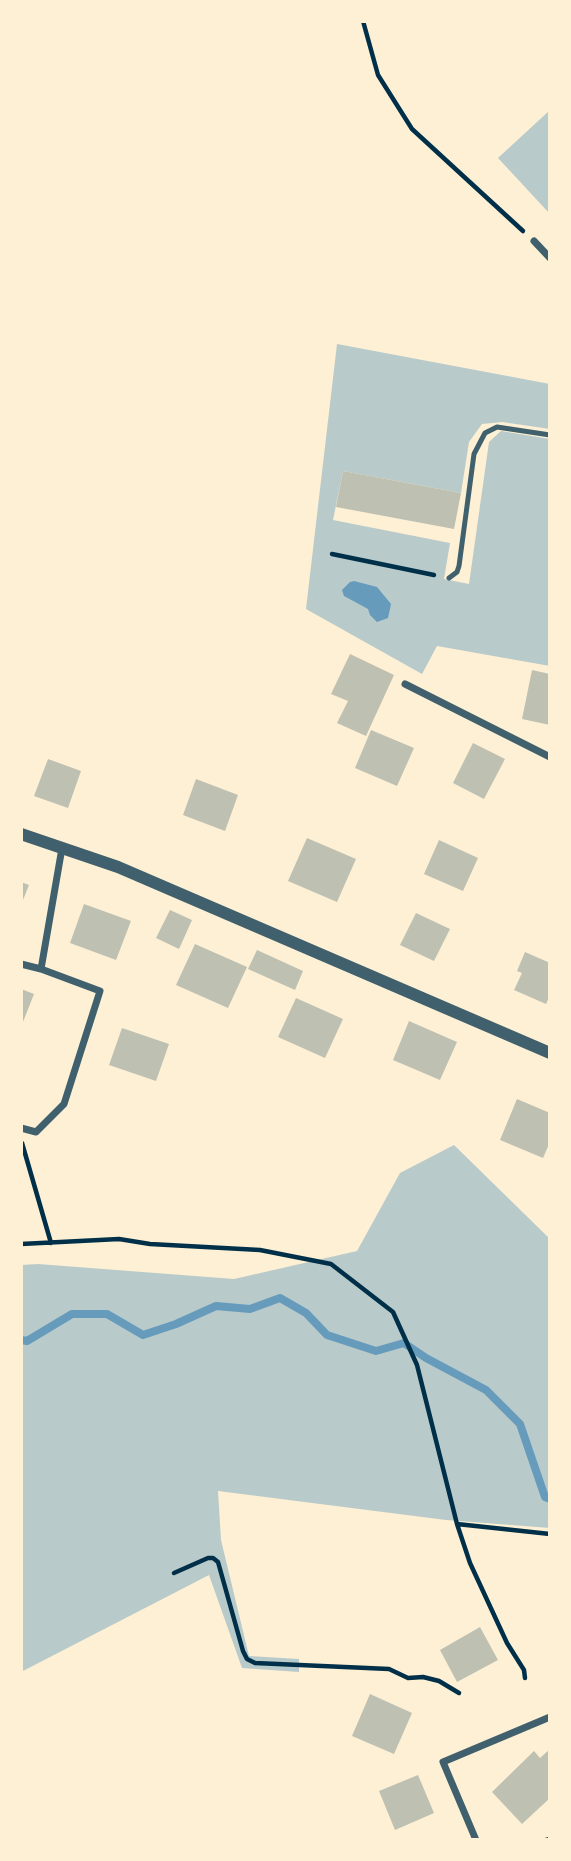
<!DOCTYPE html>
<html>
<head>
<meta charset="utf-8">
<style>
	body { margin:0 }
	#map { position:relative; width:571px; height:1861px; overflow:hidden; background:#fdf0d5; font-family:"DejaVu Sans",sans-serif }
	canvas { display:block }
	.frame { position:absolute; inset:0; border:23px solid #fdf0d5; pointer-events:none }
</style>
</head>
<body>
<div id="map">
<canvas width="571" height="1861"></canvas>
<div class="frame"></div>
</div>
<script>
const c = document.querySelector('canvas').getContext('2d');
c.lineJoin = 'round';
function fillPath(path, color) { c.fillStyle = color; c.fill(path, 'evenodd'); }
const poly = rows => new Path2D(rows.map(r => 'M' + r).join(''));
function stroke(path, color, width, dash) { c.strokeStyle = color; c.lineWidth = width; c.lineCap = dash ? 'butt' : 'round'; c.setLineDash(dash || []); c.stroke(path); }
fillPath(poly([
	[550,110,550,214,498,158],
	[337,344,550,384,550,429,502,422,482,424,469,442,461,493,343,471,333,520,450,543,444,579,469,584,489,442,501,431,550,439,550,666,437,646,422,674,306,609],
	[454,1145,550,1239,550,1528,446,1520,218,1491,221,1540,249,1656,299,1659,299,1672,242,1668,209,1575,21,1672,21,1265,38,1264,234,1279,357,1251,400,1173]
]), '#b9caca');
fillPath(poly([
	[354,581,377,587,391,604,388,618,377,622,370,615,368,609,344,596,342,590,350,582]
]), '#669bbc');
stroke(poly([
	[21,1340,27,1341,72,1314,107,1314,143,1335,176,1324,216,1306,250,1309,280,1298,306,1313,327,1335,376,1351,404,1343,426,1358,486,1390,520,1424,545,1497,550,1499]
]), '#669bbc', 8);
fillPath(poly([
	[343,471,461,493,454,529,336,507],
	[350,654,394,675,366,736,337,723,348,701,331,694],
	[532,670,550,674,550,725,522,719],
	[371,730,414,748,397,786,355,768],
	[473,743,505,759,484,799,453,783],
	[48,759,81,771,68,808,34,796],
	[196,779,238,795,225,831,183,815],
	[307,838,356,859,337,902,288,881],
	[439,840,478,858,463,891,424,874],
	[21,882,29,885,21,905],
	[84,904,131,921,116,960,70,943],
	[170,910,192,920,179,949,156,938],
	[416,913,450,929,434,961,400,945],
	[195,944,247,967,228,1008,176,985],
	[257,950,303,971,295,990,248,969],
	[525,952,550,963,550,995,546,1004,514,990,522,973,517,971],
	[21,989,34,994,21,1027],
	[296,998,343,1019,325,1058,278,1037],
	[409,1021,457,1042,440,1080,393,1060],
	[122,1028,169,1044,156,1081,109,1065],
	[517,1099,550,1113,550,1142,543,1158,500,1140],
	[480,1627,498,1660,457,1682,440,1650],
	[370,1694,412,1713,394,1754,352,1736],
	[550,1749,550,1798,522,1824,492,1792,534,1751,540,1758],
	[418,1775,434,1813,395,1830,379,1791]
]), '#bec0b2');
stroke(poly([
	[363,21,378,75,412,129,523,231],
	[332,554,434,575],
	[22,1143,51,1243],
	[21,1244,119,1239,150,1244,260,1250,331,1264,393,1312,417,1365,457,1524,470,1563,507,1643,524,1670,525,1678],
	[457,1524,550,1534],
	[174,1573,208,1558,213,1558,218,1562,243,1651,247,1659,255,1663,389,1669,408,1678,423,1677,439,1681,459,1693],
	[546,1840,550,1839]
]), '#003049', 4.5);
stroke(poly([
	[449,578,457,572,459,566,474,454,485,433,497,427,550,435]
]), '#3f606c', 5);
stroke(poly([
	[534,241,550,258],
	[405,684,550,757],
	[21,964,41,969,100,991,64,1104,36,1132,21,1128],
	[41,969,62,848],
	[476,1840,443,1762,550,1717]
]), '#3f606c', 7);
stroke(poly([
	[21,834,118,867,550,1053]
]), '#3f606c', 12);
</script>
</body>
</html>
